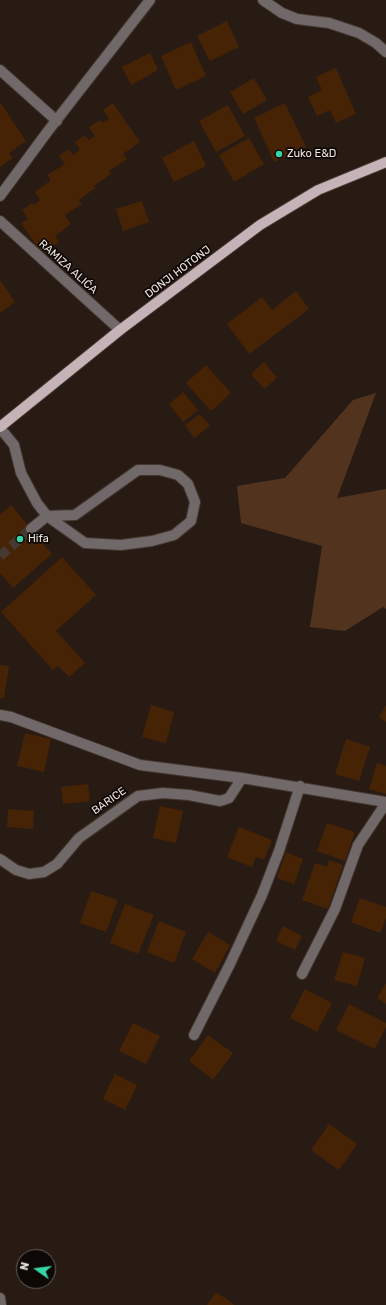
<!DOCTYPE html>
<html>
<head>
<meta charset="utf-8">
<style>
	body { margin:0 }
	#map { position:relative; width:386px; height:1305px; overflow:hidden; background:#281b13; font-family:Rubik,sans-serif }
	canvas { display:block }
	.north { position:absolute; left:16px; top:1249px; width:40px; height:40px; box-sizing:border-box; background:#0d0705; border:1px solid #675f5c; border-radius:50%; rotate:284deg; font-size:11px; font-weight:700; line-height:16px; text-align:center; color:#ede4de }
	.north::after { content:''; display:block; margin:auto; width:14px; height:18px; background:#36d4a6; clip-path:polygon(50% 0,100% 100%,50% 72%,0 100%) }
</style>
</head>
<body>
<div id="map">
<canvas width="386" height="1305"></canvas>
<div class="north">N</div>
</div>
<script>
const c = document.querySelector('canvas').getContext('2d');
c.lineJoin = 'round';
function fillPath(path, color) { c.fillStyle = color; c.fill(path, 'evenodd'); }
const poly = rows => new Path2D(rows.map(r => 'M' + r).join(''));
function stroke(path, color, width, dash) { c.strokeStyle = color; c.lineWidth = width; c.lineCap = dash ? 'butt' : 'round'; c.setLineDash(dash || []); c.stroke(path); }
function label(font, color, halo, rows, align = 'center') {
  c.font = font + ' Rubik,sans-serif'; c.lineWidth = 3.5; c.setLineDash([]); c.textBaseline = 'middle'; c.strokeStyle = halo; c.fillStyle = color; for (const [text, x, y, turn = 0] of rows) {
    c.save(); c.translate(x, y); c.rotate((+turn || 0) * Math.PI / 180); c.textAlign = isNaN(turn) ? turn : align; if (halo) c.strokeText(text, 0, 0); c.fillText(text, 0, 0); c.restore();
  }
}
fillPath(poly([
	[376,393,337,498,386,489,386,609,383,607,345,631,310,627,322,546,241,523,237,486,285,478,353,400]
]), '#52341e');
fillPath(poly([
	[227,21,239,47,210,61,197,36],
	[191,42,206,76,176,90,161,56],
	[150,53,158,70,131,85,122,67],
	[336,68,356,114,336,123,330,110,317,116,308,97,322,90,316,77],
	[254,78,267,100,243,114,230,92],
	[0,102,26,141,9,153,13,158,0,167],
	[113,103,140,142,123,154,127,159,109,171,111,174,94,186,96,188,79,200,82,204,65,215,71,224,55,236,59,242,42,254,21,223,28,219,22,210,32,203,34,205,40,200,35,192,51,180,47,175,65,164,59,156,69,149,73,155,80,150,75,142,85,135,89,140,95,136,89,127,100,120,102,123,109,119,103,110],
	[285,103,306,147,274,162,254,118],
	[228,105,245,136,216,152,199,121],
	[249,138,264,164,234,182,219,155],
	[194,141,206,166,174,182,162,158],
	[142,201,149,222,123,231,116,209],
	[0,280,15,302,0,313],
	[296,291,309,309,249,354,227,324,262,297,272,310],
	[264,362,277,378,264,389,251,374],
	[206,365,231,393,211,411,186,383],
	[183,392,198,410,183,422,169,404],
	[200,414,210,426,194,438,185,425],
	[11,505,52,554,13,588,0,573,0,515],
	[62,557,96,595,56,631,85,663,69,677,58,666,53,670,1,612],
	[0,665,9,666,4,698,0,698],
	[151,705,174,712,166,743,142,737],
	[386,705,386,722,379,717],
	[25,733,51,739,44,772,17,766],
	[346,739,370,747,359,781,335,774],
	[377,763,386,766,386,794,369,789],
	[88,784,90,801,63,804,61,787],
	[160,806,183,811,176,843,153,838],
	[8,809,34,811,33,829,7,827],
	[327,823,355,832,345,861,317,851],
	[239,827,272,840,264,860,256,857,252,867,227,857],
	[286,852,303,859,294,884,277,878],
	[329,860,343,865,328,909,302,900,315,863,327,867],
	[91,891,118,900,106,932,80,923],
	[360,898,386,907,386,918,380,933,351,922],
	[125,904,154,915,138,954,110,943],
	[159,921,186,932,174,963,147,952],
	[283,926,302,936,295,950,276,941],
	[208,932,230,945,215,973,192,959],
	[343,952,365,958,357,986,334,980],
	[386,983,386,1004,377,998],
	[305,989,332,1003,317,1032,290,1018],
	[349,1004,386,1023,386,1027,375,1049,336,1030],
	[133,1023,160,1036,146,1064,119,1051],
	[208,1035,233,1053,213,1080,189,1061],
	[115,1074,137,1085,125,1110,103,1099],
	[329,1124,357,1144,339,1170,311,1150],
	[216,1292,235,1305,207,1305]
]), '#472306');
stroke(poly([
	[0,556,31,529]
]), '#463931', 10, [10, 5]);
const minor = poly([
	[263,0,282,13,297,19,329,23,359,33,376,43,386,52],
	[0,70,57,121],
	[0,196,48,131,150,0],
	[0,221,120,330],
	[0,428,14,445,21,473,37,503,47,516,31,529],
	[138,470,160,470,178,475,188,484,195,502,191,521,174,535,152,541,121,545,85,543,47,516,75,515,138,470],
	[0,715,11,717,140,765,242,778,386,802],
	[0,859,16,870,29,874,44,872,57,864,79,838,138,796,163,793,189,795,220,801,229,798,242,778],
	[302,974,335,909,358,845,382,809],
	[194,1035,230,964,262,895,279,851,300,786],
	[0,1298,1,1305]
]);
const major = poly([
	[0,427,120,330,260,225,318,190,386,162]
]);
stroke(minor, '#44372f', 12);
stroke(major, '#44372f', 12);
stroke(minor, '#71686a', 10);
stroke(major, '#c6b3b7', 10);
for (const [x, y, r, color] of [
	[279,154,4,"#36d4a6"],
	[20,539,4,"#36d4a6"]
]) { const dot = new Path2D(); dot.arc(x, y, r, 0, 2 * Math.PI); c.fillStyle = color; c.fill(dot); stroke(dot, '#0d0705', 1.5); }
label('11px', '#ede4de', '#0d0705', [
	["Zuko E&D",287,154],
	["Hifa",28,539]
], 'left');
label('11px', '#ede4de', '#0d0705', [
	["RAMIZA ALIĆA",68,267,42],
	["DONJI HOTONJ",178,272,-37],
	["BARICE",109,801,-35]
]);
</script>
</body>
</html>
